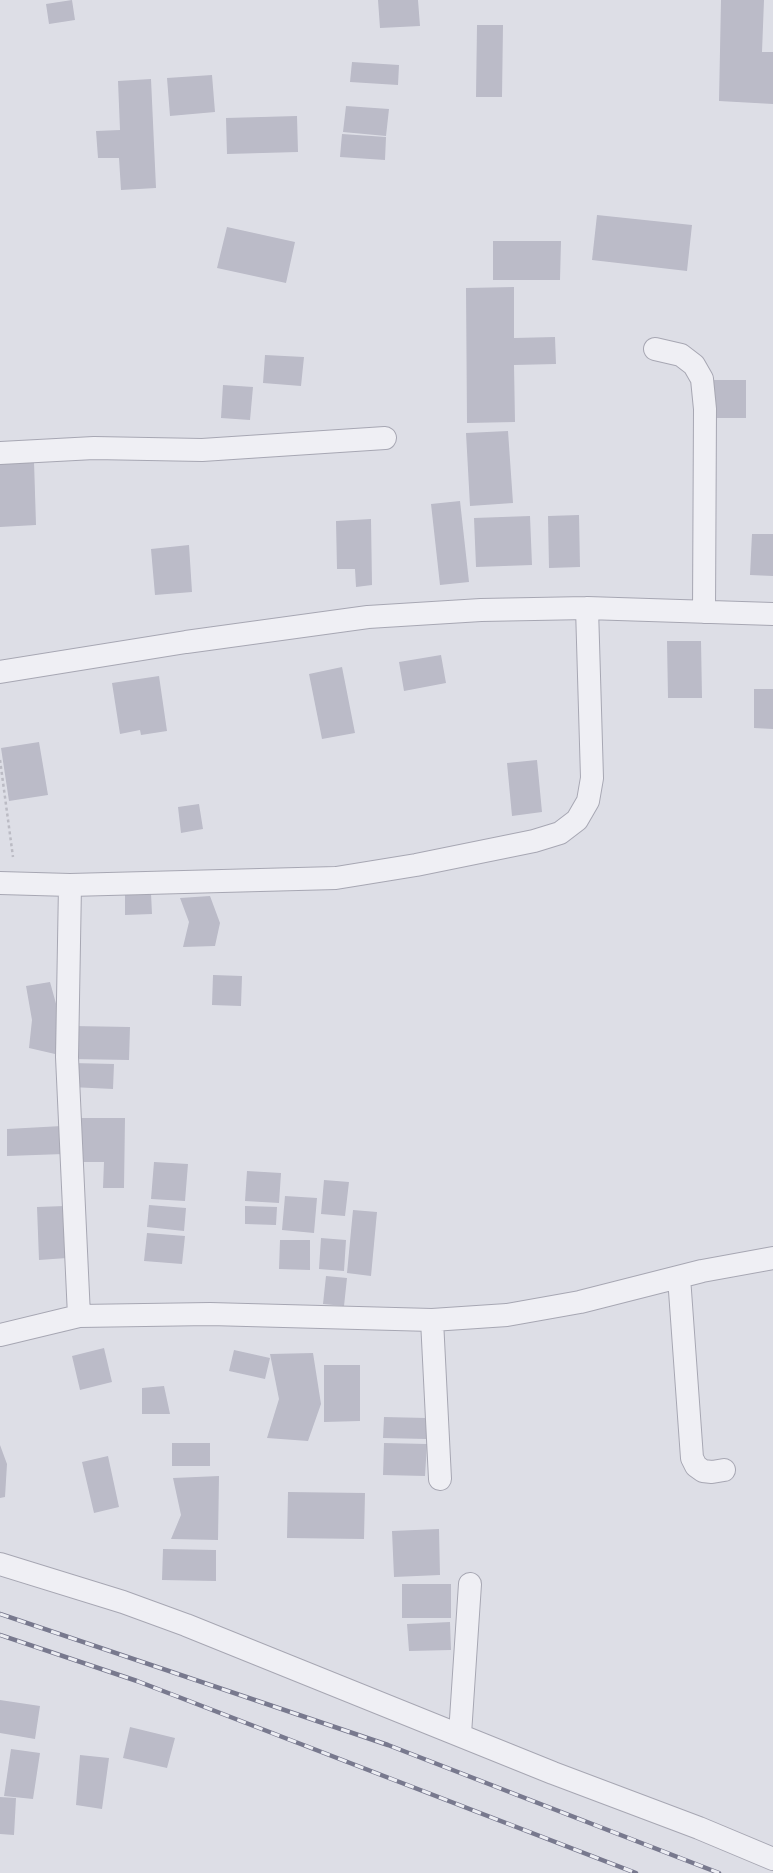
<!DOCTYPE html>
<html>
<head>
<meta charset="utf-8">
<style>
	body { margin:0 }
	canvas { display:block; background:#dddee6 }
</style>
</head>
<body>
<canvas width="773" height="1873"></canvas>
<script>
const c = document.querySelector('canvas').getContext('2d');
c.lineJoin = 'round';
function fillPath(path, color) { c.fillStyle = color; c.fill(path, 'evenodd'); }
const poly = rows => new Path2D(rows.map(r => 'M' + r).join(''));
function stroke(path, color, width, dash) { c.strokeStyle = color; c.lineWidth = width; c.lineCap = dash ? 'butt' : 'round'; c.setLineDash(dash || []); c.stroke(path); }
fillPath(poly([
	[72,0,75,20,49,24,46,4],
	[378,0,418,0,420,26,380,28],
	[721,0,764,0,762,52,773,52,773,104,719,101],
	[477,25,503,25,502,97,476,97],
	[352,62,399,65,398,85,350,82],
	[212,75,215,112,170,116,167,78],
	[151,79,156,188,121,190,119,158,98,158,96,131,120,130,118,81],
	[346,106,389,109,386,136,343,132],
	[297,116,298,152,227,154,226,118],
	[342,134,386,137,385,160,340,157],
	[597,215,692,225,687,271,592,260],
	[227,227,295,242,286,283,217,268],
	[493,241,561,241,560,280,493,280],
	[514,287,514,338,555,337,556,364,514,365,515,422,467,423,466,288],
	[265,355,304,357,301,386,263,383],
	[712,380,746,380,746,418,712,418],
	[223,385,253,387,250,420,221,418],
	[508,431,513,503,470,506,466,433],
	[34,461,36,525,0,527,0,463],
	[460,501,469,582,440,585,431,504],
	[579,515,580,567,549,568,548,516],
	[530,516,532,565,476,567,474,518],
	[371,519,372,585,356,587,355,569,337,569,336,521],
	[752,534,773,534,773,576,750,575],
	[189,545,192,592,155,595,151,549],
	[667,641,701,641,702,698,668,698],
	[441,655,446,683,404,691,399,662],
	[342,667,355,733,322,739,309,674],
	[159,676,167,731,141,735,140,730,120,734,112,683],
	[754,689,773,689,773,729,754,728],
	[39,742,48,795,9,801,1,748],
	[537,760,542,812,512,816,507,763],
	[199,804,203,829,181,833,178,807],
	[151,893,152,914,125,915,125,895],
	[210,896,220,923,215,946,183,947,189,922,180,898],
	[213,975,242,976,241,1006,212,1005],
	[50,982,60,1018,55,1054,29,1048,32,1020,26,986],
	[73,1026,130,1027,129,1060,72,1059],
	[72,1063,114,1064,113,1089,71,1087],
	[81,1118,125,1118,124,1188,103,1188,104,1162,80,1162],
	[62,1126,64,1154,7,1156,7,1129],
	[154,1162,188,1164,185,1201,151,1199],
	[247,1171,281,1173,279,1203,245,1201],
	[324,1180,349,1182,345,1216,321,1214],
	[285,1196,317,1198,314,1233,282,1230],
	[149,1205,186,1208,184,1231,147,1227],
	[65,1206,67,1258,39,1260,37,1207],
	[245,1206,277,1207,276,1225,245,1224],
	[353,1210,377,1212,371,1276,347,1273],
	[147,1233,185,1236,182,1264,144,1261],
	[321,1238,346,1240,344,1271,319,1269],
	[280,1240,310,1240,310,1270,279,1269],
	[326,1276,347,1278,344,1306,323,1304],
	[104,1348,112,1382,80,1390,72,1356],
	[234,1350,270,1358,265,1379,229,1371],
	[313,1353,321,1404,308,1441,267,1438,279,1399,270,1354],
	[324,1365,360,1365,360,1421,324,1422],
	[164,1386,170,1414,142,1414,142,1388],
	[384,1417,427,1418,426,1439,383,1438],
	[172,1443,210,1443,210,1466,172,1466],
	[384,1443,427,1444,425,1476,383,1475],
	[0,1445,7,1464,5,1497,0,1498],
	[108,1456,119,1507,94,1513,82,1462],
	[219,1476,218,1540,171,1539,181,1515,173,1478],
	[288,1492,365,1493,364,1539,287,1538],
	[439,1529,440,1575,394,1577,392,1531],
	[163,1549,216,1550,216,1581,162,1580],
	[402,1584,451,1584,451,1618,402,1618],
	[450,1622,451,1650,409,1651,407,1624],
	[0,1700,40,1706,35,1739,0,1733],
	[130,1727,175,1738,167,1768,123,1758],
	[11,1749,40,1753,33,1799,4,1796],
	[80,1755,109,1758,102,1809,76,1805],
	[0,1797,16,1798,14,1835,0,1834]
]), '#bbbbc8');
const minor = poly([
	[655,349,681,355,694,365,702,379,705,409,704,612],
	[0,453,94,448,202,450,385,438],
	[0,672,186,642,368,617,481,610,587,608,773,614],
	[0,883,70,885,336,878,416,865,534,841,560,833,577,820,588,801,592,778,587,608],
	[70,885,67,1057,79,1316],
	[679,1277,692,1458,696,1466,703,1471,712,1472,724,1470],
	[432,1320,440,1479],
	[0,1335,79,1316,210,1314,432,1320,507,1315,580,1302,702,1271,773,1258],
	[0,1564,123,1602,186,1625,553,1773,699,1828,773,1859],
	[460,1734,470,1584]
]);
stroke(minor, '#a7a7b3', 24);
stroke(poly([
	[0,760,13,857]
]), '#bbbbc4', 2.5, [3, 3]);
stroke(minor, '#efeff4', 22);
const rail = poly([
	[0,1614,388,1745,719,1873],
	[0,1635,137,1681,636,1873]
]);
stroke(rail, '#78798e', 4.5);
stroke(rail, '#ecedf3', 3, [9]);
</script>
</body>
</html>
